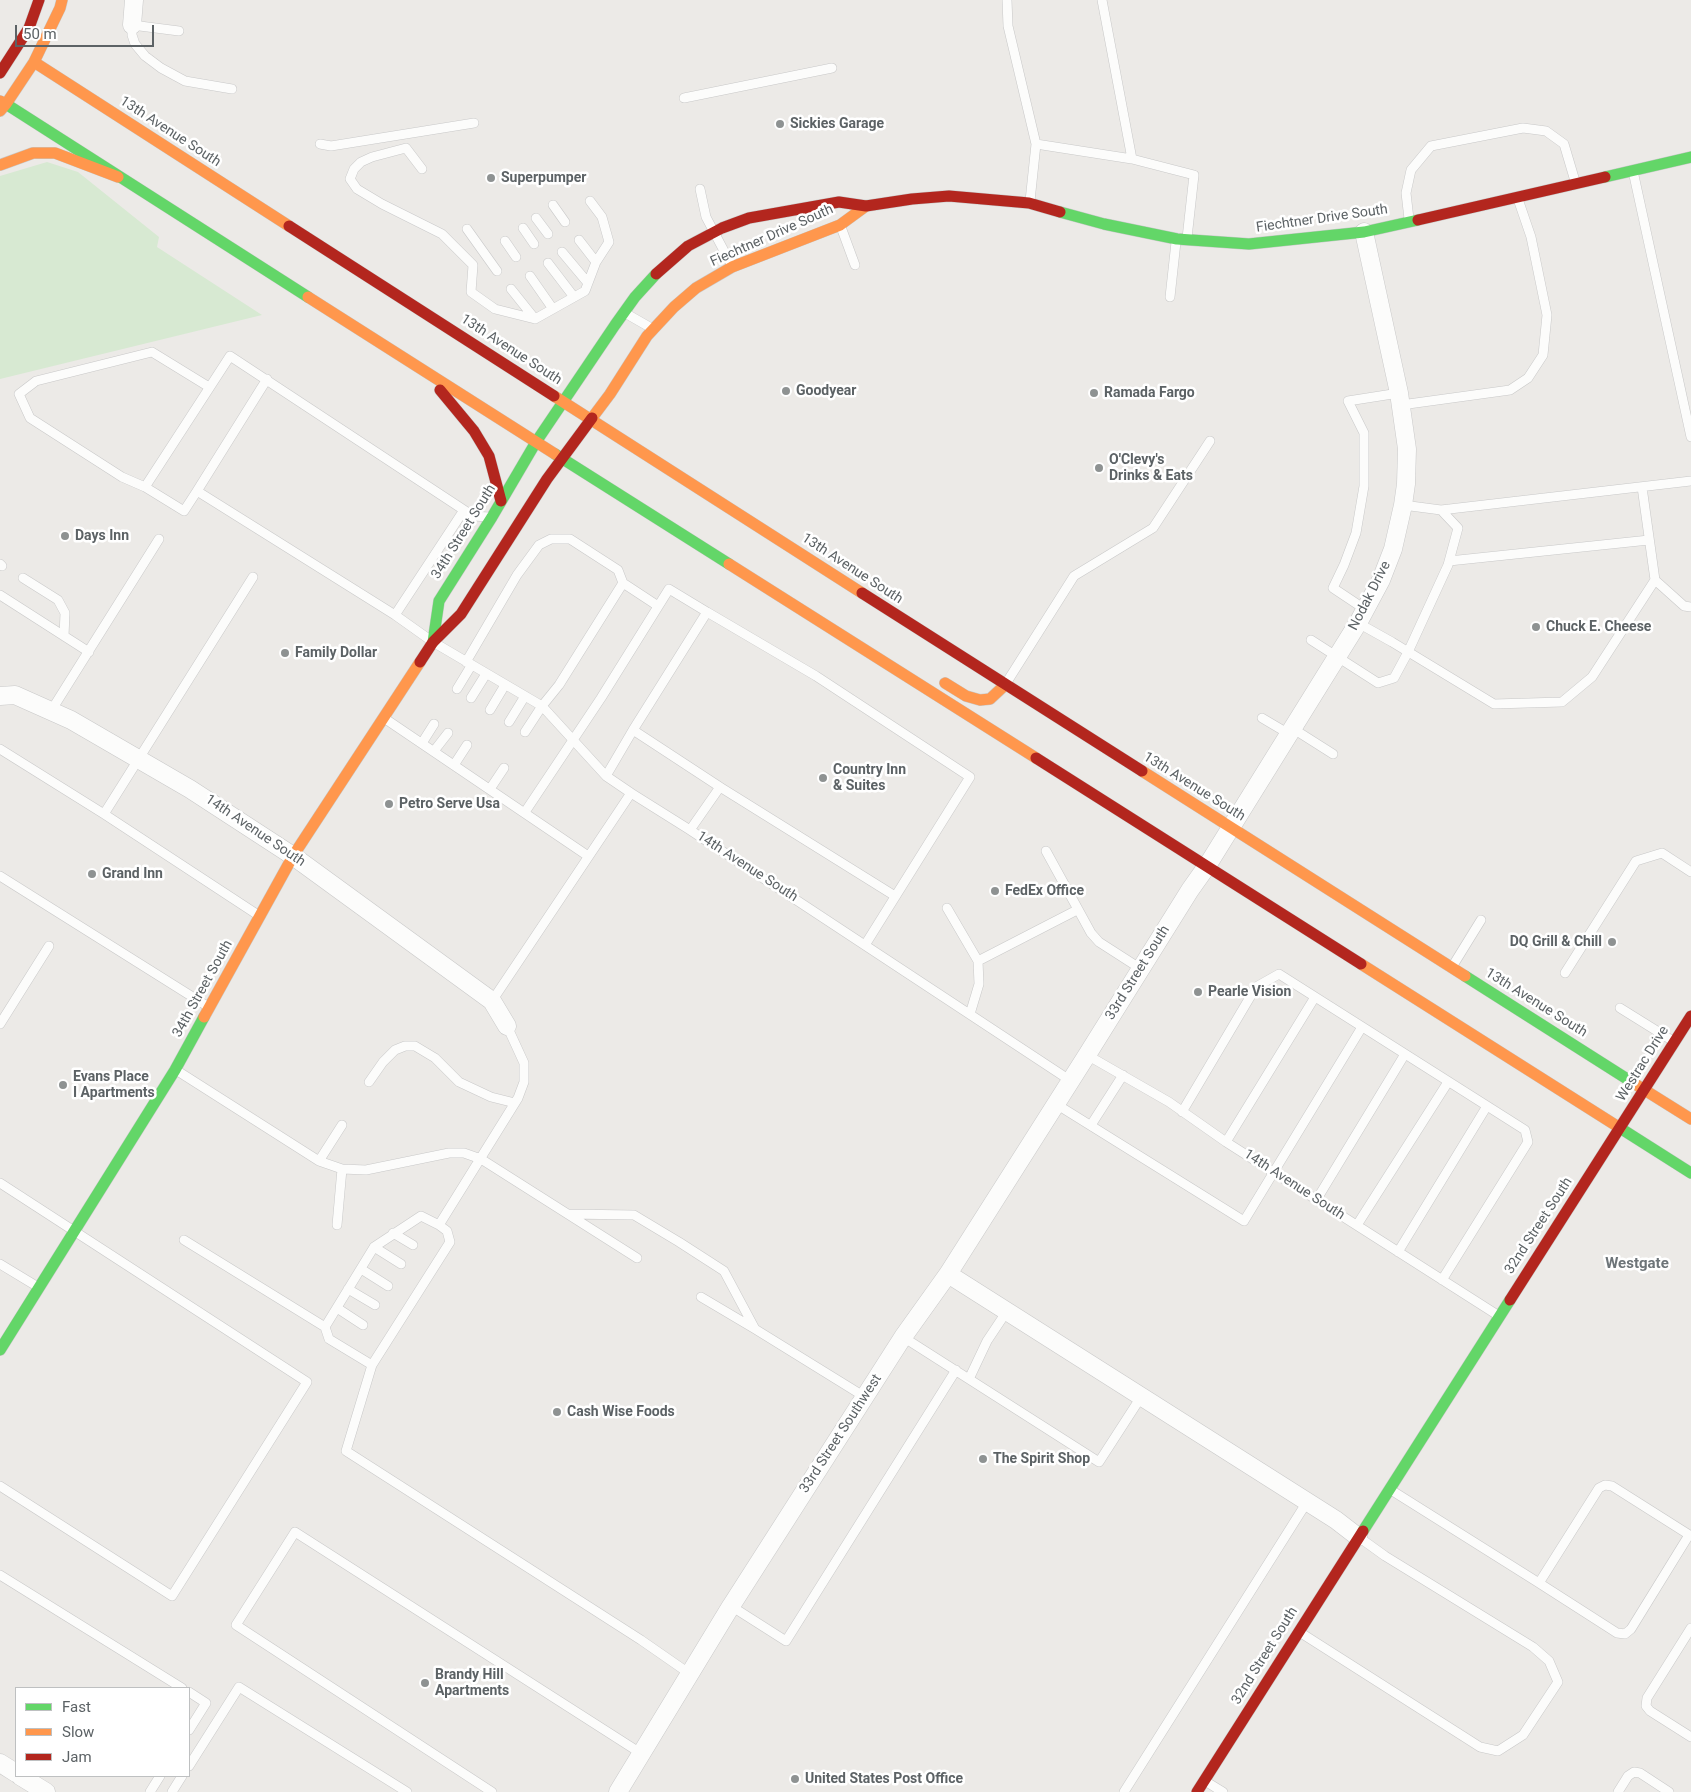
<!DOCTYPE html>
<html>
<head>
<meta charset="utf-8">
<style>
	body { margin:0 }
	#map { position:relative; width:1691px; height:1792px; overflow:hidden; background:#eceae7; font-family:Roboto,sans-serif }
	canvas { display:block }
	.legend { position:absolute; left:15px; top:1687px; width:175px; height:90px; box-sizing:border-box; background:#fff; border:1px solid #bec0c1; margin:0; padding:6px 9px; list-style:none; font-size:15px; color:#5c6265 }
	.legend li { display:flex; align-items:center; gap:10px; height:25px }
	.legend b { width:25px; border:1px solid #bec0c1 }
	.scale { position:absolute; left:15px; top:25px; width:139px; height:22px; box-sizing:border-box; border:2px solid #5c6265; border-top:0; padding-left:6px; font-size:15px; line-height:18px; white-space:nowrap; color:#5c6265; -webkit-text-stroke:4px #fff; paint-order:stroke }
</style>
</head>
<body>
<div id="map">
<canvas width="1691" height="1792"></canvas>
<ul class="legend">
<li><b style="height:6px;background:#63d668"></b>Fast</li>
<li><b style="height:6px;background:#ff974d"></b>Slow</li>
<li><b style="height:6px;background:#b3261e"></b>Jam</li>
</ul>
<div class="scale">50 m</div>
</div>
<script>
const c = document.querySelector('canvas').getContext('2d');
c.lineJoin = 'round';
function fillPath(path, color) { c.fillStyle = color; c.fill(path, 'evenodd'); }
const poly = rows => new Path2D(rows.map(r => 'M' + r).join(''));
function stroke(path, color, width, dash) { c.strokeStyle = color; c.lineWidth = width; c.lineCap = dash ? 'butt' : 'round'; c.setLineDash(dash || []); c.stroke(path); }
function label(font, color, halo, rows, align = 'center') {
  c.font = font + ' Roboto,sans-serif'; c.lineWidth = 5; c.setLineDash([]); c.textBaseline = 'middle'; c.strokeStyle = halo; c.fillStyle = color; for (const [text, x, y, turn = 0] of rows) {
    c.save(); c.translate(x, y); c.rotate((+turn || 0) * Math.PI / 180); c.textAlign = isNaN(turn) ? turn : align; if (halo) c.strokeText(text, 0, 0); c.fillText(text, 0, 0); c.restore();
  }
}
fillPath(poly([
	[47,162,78,172,159,237,157,247,262,315,0,379,0,176]
]), '#d7e9d2');
const lane = poly([
	[1007,0,1008,26,1036,144,1030,201],
	[1102,0,1132,159],
	[179,31,132,25,132,35,135,44,145,56,161,68,185,81,232,89],
	[684,98,832,68],
	[320,144,331,146,474,123],
	[1036,144,1132,159,1194,175,1187,238],
	[422,169,406,148,372,157,361,162,354,169,350,179,357,189,382,204,442,234,473,265,471,292,495,309,535,319,585,291,596,262,609,242,602,217,590,201],
	[1633,171,1691,437],
	[700,189,706,217,732,266],
	[553,205,565,222],
	[536,218,548,234],
	[1409,219,1406,193,1411,170,1431,146,1523,128,1546,131,1564,144,1575,181],
	[841,227,855,265],
	[523,228,534,244],
	[467,229,497,271],
	[579,240,596,262],
	[505,241,516,257],
	[562,252,588,283],
	[548,263,574,297],
	[530,276,553,309],
	[511,289,535,319],
	[1170,297,1176,242],
	[625,313,653,329],
	[1401,405,1510,390,1528,378,1543,355,1547,315,1531,237,1518,199],
	[145,487,122,477,30,418,19,394,36,381,152,352,209,387],
	[1642,487,1655,580],
	[197,491,267,379],
	[1441,510,1691,481],
	[489,517,473,516,230,356,145,487,184,511,197,491,395,615,433,642,542,706,525,732],
	[1449,561,1649,540],
	[0,564,2,566],
	[23,578,58,600,65,613,64,636],
	[623,583,559,685,542,706,606,776,631,793],
	[0,595,89,652],
	[1366,610,1333,588,1344,565,1356,533,1364,486,1364,433,1348,401,1399,393],
	[395,615,464,510],
	[1358,623,1392,642,1494,704,1562,702,1592,677,1655,580,1684,606,1691,607],
	[1311,640,1378,683,1394,678,1408,652,1448,565,1458,528,1441,510,1403,505],
	[466,662,517,575,539,545,551,539,570,539,618,570,623,583,658,606],
	[1005,685,1074,576,1153,528,1210,441],
	[457,689,471,666],
	[471,698,486,674],
	[490,710,505,685],
	[51,711,159,539],
	[384,718,588,856],
	[1262,718,1289,734],
	[509,722,525,696],
	[1292,728,1333,754],
	[422,743,434,724],
	[0,749,104,814,258,915],
	[434,751,448,733],
	[454,765,467,745],
	[606,776,633,730],
	[720,787,895,896],
	[490,789,504,768],
	[525,812,601,698,669,589,707,612],
	[104,814,253,577],
	[690,830,720,787,633,730,707,612,816,676,970,777,865,945],
	[1046,851,1091,933,1099,942,1141,969],
	[0,876,207,1006],
	[947,908,978,961,979,984,970,1014],
	[978,961,1077,910],
	[1452,967,1481,920],
	[1565,973,1636,861,1662,853,1691,872],
	[492,1001,631,793,690,830,1071,1081],
	[1620,1008,1673,1041],
	[0,1024,49,946],
	[507,1026,524,1063,524,1082,518,1098,439,1225,447,1231,450,1242,372,1365,346,1451,641,1640,690,1674],
	[1087,1055,1169,1102,1226,1142,1499,1316],
	[176,1070,319,1161,342,1169,366,1170,449,1153,464,1153,481,1159,637,1258],
	[369,1082,383,1062,395,1050,405,1046,415,1046,435,1058,459,1082,491,1097,515,1103],
	[1056,1104,1244,1221,1362,1027],
	[1182,1112,1256,987,1279,974,1525,1130,1528,1142,1442,1280],
	[1091,1125,1123,1075],
	[1226,1142,1315,997],
	[319,1161,342,1125],
	[0,1183,307,1382,172,1596,0,1486],
	[1317,1199,1405,1054],
	[568,1214,634,1215,679,1242,724,1271,755,1329],
	[337,1225,342,1169],
	[1357,1225,1448,1082],
	[393,1233,413,1245],
	[184,1240,325,1327],
	[374,1247,401,1264],
	[1398,1252,1487,1106],
	[0,1264,38,1287],
	[361,1269,388,1286],
	[348,1289,375,1305],
	[701,1297,755,1329,865,1397],
	[337,1308,363,1325],
	[903,1337,1099,1462,1141,1397],
	[372,1365,329,1339,325,1327,374,1247,421,1216,439,1225],
	[969,1379,987,1341,1007,1311],
	[1391,1490,1539,1583,1599,1488,1605,1485,1612,1486,1691,1536],
	[0,1575,182,1688],
	[1539,1583,1617,1633,1625,1634,1631,1629,1689,1535],
	[731,1606,786,1641,956,1370],
	[1691,1628,1647,1698,1646,1706,1650,1711,1691,1737],
	[1301,1633,1480,1747,1498,1751,1523,1735,1558,1682,1549,1661,1533,1647,1385,1556,1360,1538],
	[189,1692,206,1703,189,1730],
	[189,1766,239,1687,407,1792],
	[1205,1781,1223,1792],
	[150,1792,160,1776],
	[172,1792,182,1776],
	[492,1792,236,1625,295,1532,642,1754],
	[1124,1792,1307,1502],
	[1618,1792,1628,1776,1634,1772,1640,1773,1669,1792]
]);
const street = poly([
	[132,25,134,0],
	[0,696,15,695,71,720,190,789,293,856,492,1001,507,1026],
	[948,1274,1336,1520,1358,1537],
	[0,1763,16,1773],
	[20,1776,46,1792],
	[618,1792,731,1606,903,1337,948,1274,1087,1055,1190,890,1207,866,1358,623,1381,580,1393,549,1403,505,1406,484,1407,449,1399,393,1364,232]
]);
const fast = poly([
	[6,104,308,297],
	[1605,177,1691,157],
	[1060,212,1104,224,1177,239,1249,244,1364,232,1418,220],
	[555,454,729,564],
	[433,642,439,601,492,517,536,442,615,325,635,297,656,274],
	[1465,976,1635,1084],
	[1620,1128,1691,1173],
	[0,1350,175,1070,204,1017],
	[1363,1531,1510,1300]
]);
const slow = poly([
	[34,62,289,226],
	[0,101,6,104,34,62,60,8,62,0],
	[0,111,6,104],
	[0,165,33,153,55,153,118,177],
	[308,297,555,454],
	[554,396,862,593],
	[592,418,610,394,647,336,674,307,696,288,732,267,840,225,866,206],
	[729,564,1036,758],
	[945,683,966,696,980,700,990,699,1005,685],
	[1142,771,1465,976],
	[1361,964,1620,1128],
	[204,1017,293,856,420,662],
	[1635,1084,1691,1119]
]);
const jam = poly([
	[0,73,29,28,39,0],
	[1418,220,1605,177],
	[289,226,554,396],
	[656,274,688,246,722,228,749,218,839,202,866,206,912,199,949,196,1029,203,1060,212],
	[440,390,474,431,489,456,501,501],
	[862,593,1142,771],
	[420,662,433,642,461,614,547,479,592,418],
	[1036,758,1361,964],
	[1510,1300,1691,1016],
	[1197,1792,1363,1531]
]);
stroke(lane, '#c8c8c8', 10);
stroke(street, '#c8c8c8', 19);
stroke(fast, '#c7c8c8', 12);
stroke(slow, '#c7c8c8', 12);
stroke(jam, '#c7c8c8', 12);
stroke(lane, '#fcfcfb', 9);
stroke(street, '#fcfcfb', 18);
stroke(fast, '#63d668', 11);
stroke(slow, '#ff974d', 11);
stroke(jam, '#b3261e', 11);
for (const [x, y, r, color] of [
	[780,124,5,"#8e9292"],
	[491,178,5,"#8e9292"],
	[786,391,5,"#8e9292"],
	[1094,393,5,"#8e9292"],
	[1099,468,5,"#8e9292"],
	[65,536,5,"#8e9292"],
	[1536,627,5,"#8e9292"],
	[285,653,5,"#8e9292"],
	[823,778,5,"#8e9292"],
	[389,804,5,"#8e9292"],
	[92,874,5,"#8e9292"],
	[995,891,5,"#8e9292"],
	[1612,942,5,"#8e9292"],
	[1198,992,5,"#8e9292"],
	[63,1085,5,"#8e9292"],
	[557,1412,5,"#8e9292"],
	[983,1459,5,"#8e9292"],
	[425,1683,5,"#8e9292"],
	[795,1779,5,"#8e9292"]
]) { const dot = new Path2D(); dot.arc(x, y, r, 0, 2 * Math.PI); c.fillStyle = color; c.fill(dot); stroke(dot, '#fff', 2); }
label('bold 14px', '#5c6265', '#fff', [
	["Sickies Garage",790,124],
	["Superpumper",501,178],
	["Goodyear",796,391],
	["Ramada Fargo",1104,393],
	["O'Clevy's",1109,460],
	["Drinks & Eats",1109,476],
	["Days Inn",75,536],
	["Chuck E. Cheese",1546,627],
	["Family Dollar",295,653],
	["Country Inn",833,770],
	["& Suites",833,786],
	["Petro Serve Usa",399,804],
	["Grand Inn",102,874],
	["FedEx Office",1005,891],
	["DQ Grill & Chill",1602,942,"right"],
	["Pearle Vision",1208,992],
	["Evans Place",73,1077],
	["I Apartments",73,1093],
	["Cash Wise Foods",567,1412],
	["The Spirit Shop",993,1459],
	["Brandy Hill",435,1675],
	["Apartments",435,1691],
	["United States Post Office",805,1779]
], 'left');
label('14px', '#5c6265', '#fff', [
	["13th Avenue South",170,132,33],
	["Fiechtner Drive South",1322,219,-8],
	["Fiechtner Drive South",772,236,-24],
	["13th Avenue South",511,350,33],
	["34th Street South",464,532,-58],
	["13th Avenue South",852,569,33],
	["Nodak Drive",1370,596,-63],
	["13th Avenue South",1194,787,32],
	["14th Avenue South",255,831,34],
	["14th Avenue South",747,867,33],
	["33rd Street South",1138,973,-58],
	["34th Street South",203,989,-61],
	["13th Avenue South",1536,1003,32],
	["Westrac Drive",1643,1064,-58],
	["14th Avenue South",1294,1185,33],
	["32nd Street South",1539,1226,-57],
	["33rd Street Southwest",841,1434,-57],
	["32nd Street South",1265,1656,-58]
]);
label('bold 15px', '#6d7478', '#fff', [
	["Westgate",1637,1264]
]);
</script>
</body>
</html>
